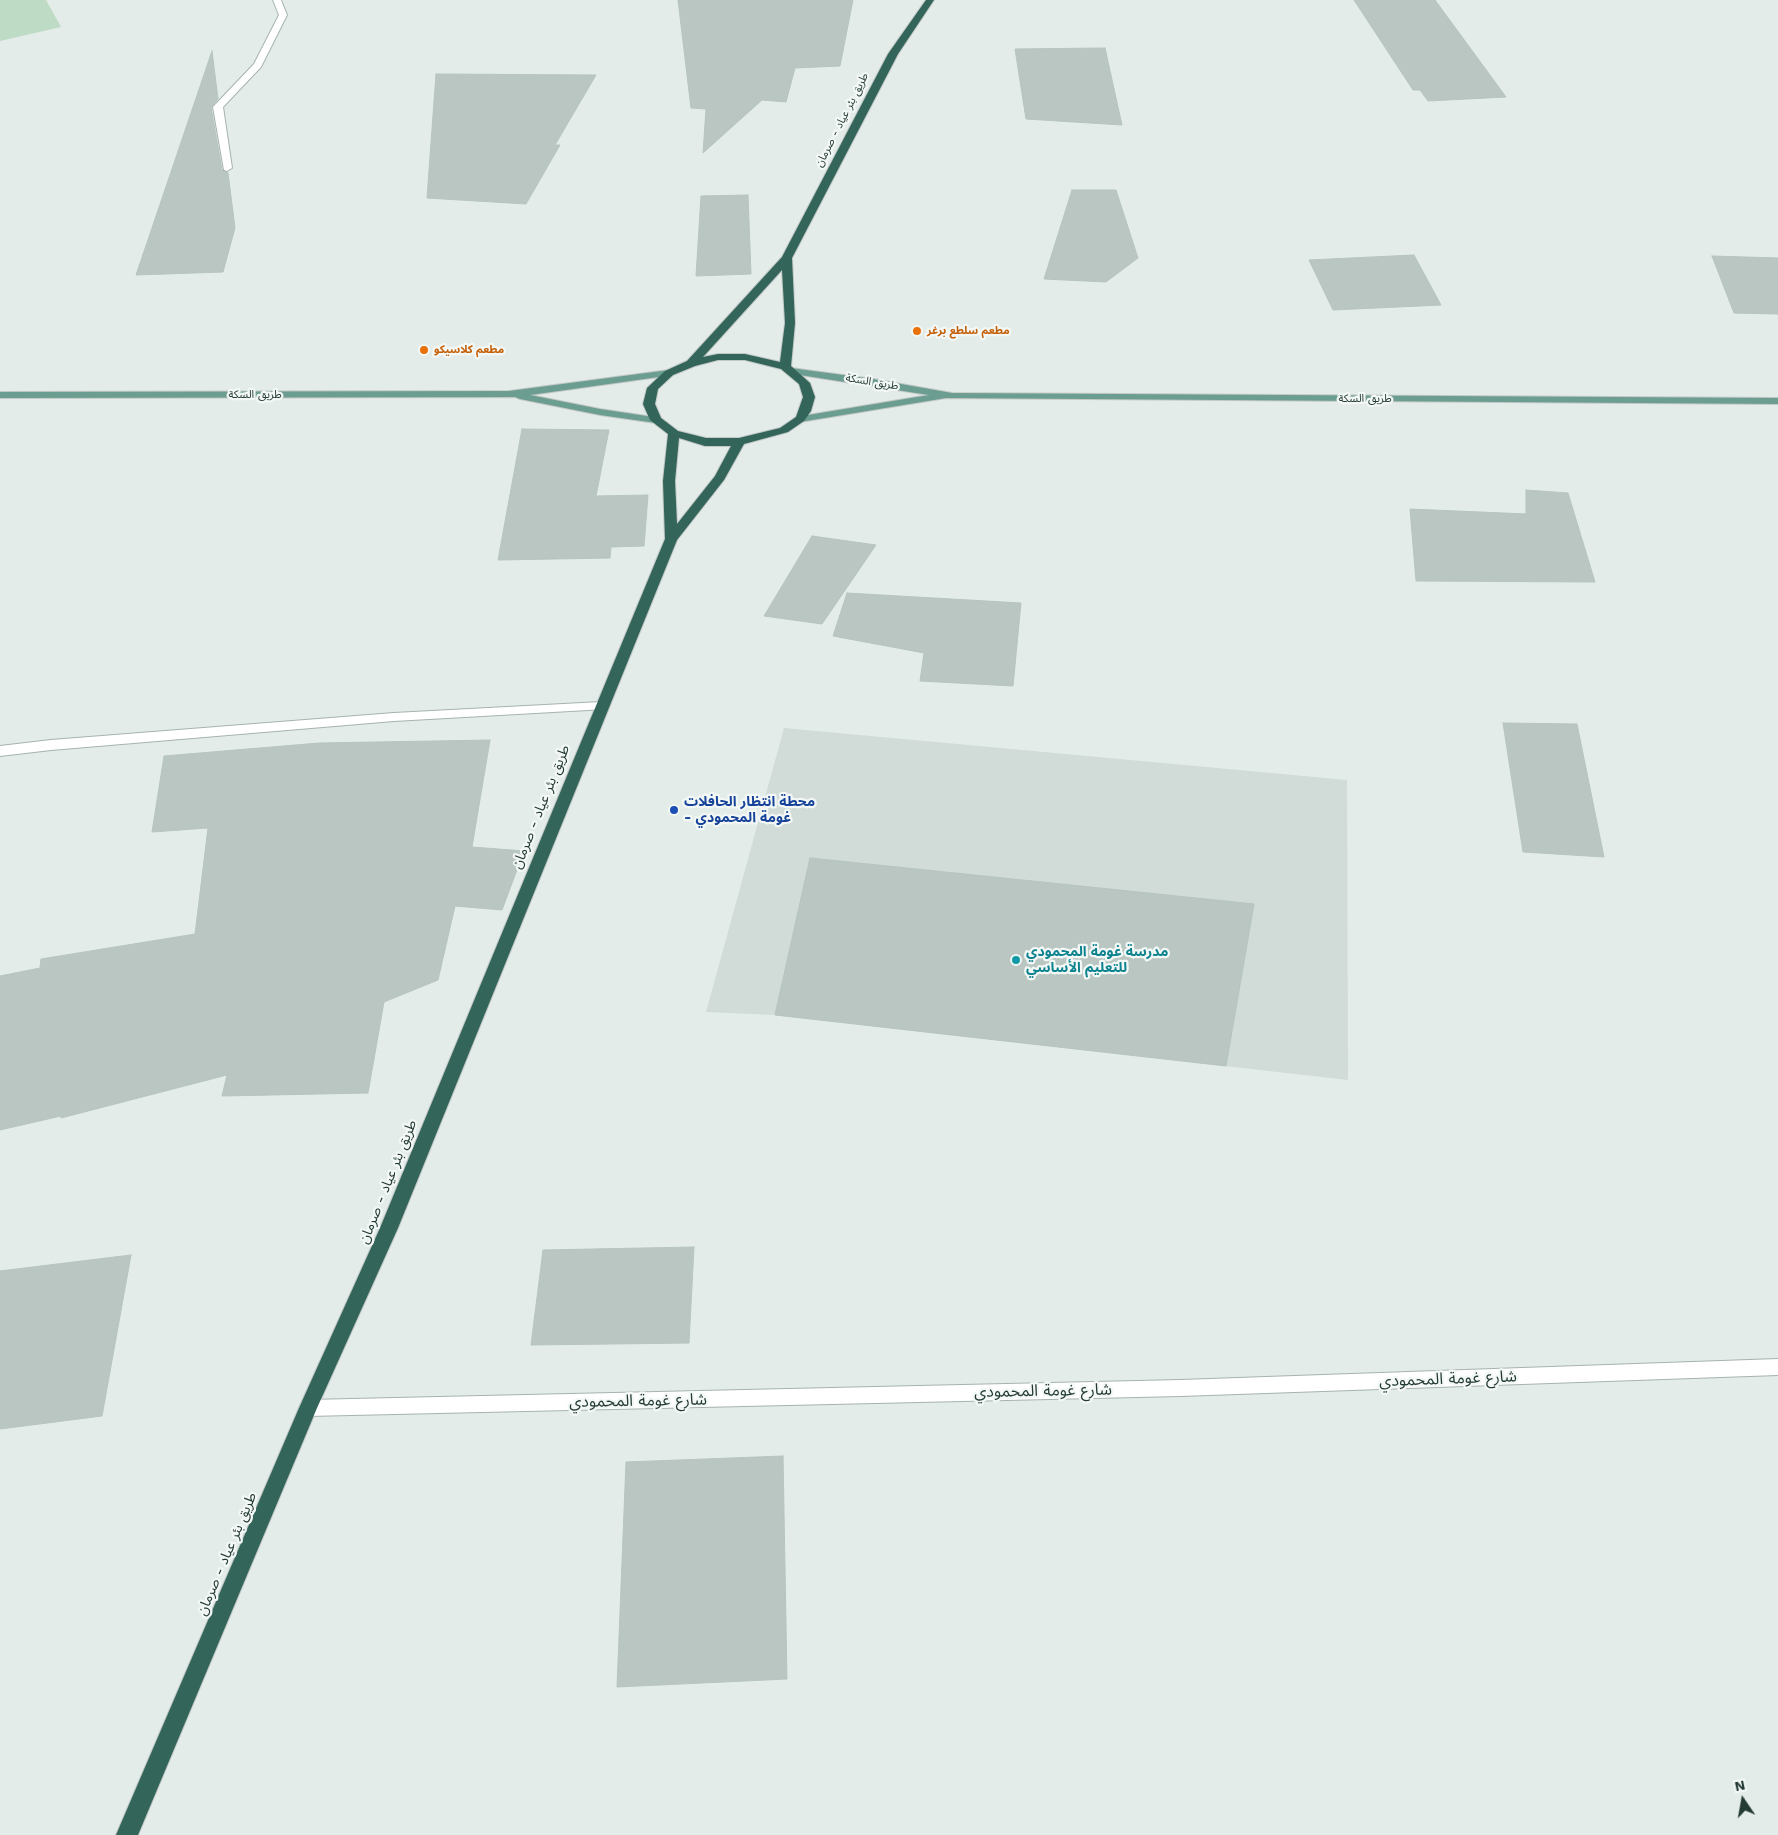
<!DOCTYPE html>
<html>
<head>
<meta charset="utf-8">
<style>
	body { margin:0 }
	#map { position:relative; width:1778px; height:1835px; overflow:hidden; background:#e3ece8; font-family:"Work Sans",sans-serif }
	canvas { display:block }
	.north { position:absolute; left:1718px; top:1775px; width:50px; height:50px; -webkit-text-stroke:4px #f3f8f6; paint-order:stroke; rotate:348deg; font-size:14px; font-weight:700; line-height:20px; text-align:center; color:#243b35 }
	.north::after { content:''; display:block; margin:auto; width:18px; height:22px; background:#243b35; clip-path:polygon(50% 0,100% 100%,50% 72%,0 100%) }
</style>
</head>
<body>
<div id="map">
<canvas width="1778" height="1835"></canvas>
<div class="north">N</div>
</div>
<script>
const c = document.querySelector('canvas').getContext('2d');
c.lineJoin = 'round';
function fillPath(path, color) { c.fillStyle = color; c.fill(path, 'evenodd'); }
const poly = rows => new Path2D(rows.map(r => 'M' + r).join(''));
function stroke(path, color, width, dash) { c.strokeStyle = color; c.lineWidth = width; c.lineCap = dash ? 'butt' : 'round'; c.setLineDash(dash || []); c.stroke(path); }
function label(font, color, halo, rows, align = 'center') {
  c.font = font + ' "Work Sans","Noto Sans Arabic",sans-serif'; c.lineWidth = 4.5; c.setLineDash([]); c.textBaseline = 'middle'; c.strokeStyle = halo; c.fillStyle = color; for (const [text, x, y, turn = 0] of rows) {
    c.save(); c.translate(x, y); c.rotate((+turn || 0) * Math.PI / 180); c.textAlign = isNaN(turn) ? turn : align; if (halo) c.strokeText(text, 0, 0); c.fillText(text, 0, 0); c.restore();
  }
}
fillPath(poly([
	[784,728,1347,780,1348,1080,775,1015,706,1012]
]), '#d1dbd7');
fillPath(poly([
	[0,0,46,0,61,27,0,41]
]), '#bedbc5');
const building = poly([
	[678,0,853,0,840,66,795,68,786,102,762,100,703,153,706,109,691,108,678,0],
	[1354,0,1435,0,1506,97,1428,101,1420,90,1413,90,1354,0],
	[1105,48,1122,125,1026,119,1015,49,1105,48],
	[212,51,218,99,211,107,222,170,228,173,235,228,223,272,136,275,212,51],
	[436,74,596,75,555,145,560,145,526,204,427,198,436,74],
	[1072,190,1116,190,1138,258,1106,282,1044,279,1072,190],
	[748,195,751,274,696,276,701,196,748,195],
	[1414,255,1441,305,1333,310,1309,260,1414,255],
	[1712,256,1778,258,1778,314,1734,313,1712,256],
	[522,429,609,430,596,496,648,495,644,546,611,547,610,558,498,560,522,429],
	[1526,490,1568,493,1595,582,1416,581,1410,509,1526,514,1526,490],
	[812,536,876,545,822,624,764,616,812,536],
	[847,593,1021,603,1013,686,920,681,924,653,833,636,847,593],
	[1503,723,1577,724,1604,857,1523,852,1503,723],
	[490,740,472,847,524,851,502,910,455,906,438,980,384,1002,368,1093,222,1096,227,1075,61,1118,61,1116,0,1130,0,976,40,968,41,959,195,934,208,828,152,832,164,756,319,743,490,740],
	[810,858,1254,904,1226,1066,775,1015,810,858],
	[694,1247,689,1343,531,1345,543,1250,694,1247],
	[131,1255,102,1416,0,1429,0,1271,131,1255],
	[783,1456,787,1679,617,1687,626,1462,783,1456]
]);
fillPath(building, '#b9c6c1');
stroke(building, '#b6c5be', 1);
const minor = poly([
	[273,0,281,0,287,15,261,67,223,107,232,168,227,171,224,170,213,107,254,64,279,15,273,0],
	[601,702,606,703,608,706,606,709,394,721,51,750,0,756,0,746,51,740,394,713,601,702],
	[1778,1359,1778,1375,1181,1396,308,1416,302,1414,299,1408,302,1402,308,1400,1181,1380,1778,1359]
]);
const major = poly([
	[791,368,873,379,952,393,1778,398,1778,404,946,398,800,422,796,421,794,419,796,417,929,395,787,373,785,371,791,368],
	[669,370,675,373,673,375,530,395,600,409,660,418,662,420,660,422,656,423,600,415,520,399,515,397,0,398,0,392,509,391,669,370]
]);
const highway = poly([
	[926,0,934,0,898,54,792,258,795,323,791,366,810,383,815,397,811,411,804,421,788,432,744,444,724,480,677,540,398,1228,317,1408,138,1835,116,1835,299,1408,380,1228,665,539,663,481,668,434,650,420,643,404,647,388,665,371,687,361,782,257,888,54,926,0],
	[782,270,785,323,780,362,745,354,718,354,703,357,782,270],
	[718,360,745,360,781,369,799,384,803,397,796,417,780,428,739,438,706,438,678,431,661,418,655,404,658,389,673,375,695,366,718,360],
	[679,438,705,446,731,446,715,476,677,524,675,481,679,438]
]);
stroke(minor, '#a6b3af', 2);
stroke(major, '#c2c8c6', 2);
stroke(highway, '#c2c8c6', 2);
fillPath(minor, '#fff');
fillPath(major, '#6b9d90');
fillPath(highway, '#33655a');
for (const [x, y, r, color] of [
	[917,331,5,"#e8710a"],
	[424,350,5,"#e8710a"],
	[674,810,5,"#1a4fb4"],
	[1016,960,5,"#0f9aa8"]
]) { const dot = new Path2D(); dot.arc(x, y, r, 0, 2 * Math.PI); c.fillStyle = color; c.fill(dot); stroke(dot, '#f3f8f6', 2); }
label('11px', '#243b35', '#f3f8f6', [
	["طريق بئر عياد - صرمان",842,120,-63],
	["طريق السكة",872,382,9],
	["طريق السكة",255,395],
	["طريق السكة",1365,399]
]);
label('bold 11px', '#c56008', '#f3f8f6', [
	["مطعم سلطع برغر",927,331],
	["مطعم كلاسيكو",434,350]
], 'left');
label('bold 14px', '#164399', '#f3f8f6', [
	["محطة انتظار الحافلات",684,802],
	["- غومة المحمودي",684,818]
], 'left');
label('14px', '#243b35', '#f3f8f6', [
	["طريق بئر عياد - صرمان",541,807,-68],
	["طريق بئر عياد - صرمان",388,1182,-68],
	["طريق بئر عياد - صرمان",227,1554,-67]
]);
label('bold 14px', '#0d838f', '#f3f8f6', [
	["مدرسة غومة المحمودي",1026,952],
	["للتعليم الأساسي",1026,968]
], 'left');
label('16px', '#243b35', '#f3f8f6', [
	["شارع غومة المحمودي",1448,1379,-2],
	["شارع غومة المحمودي",1043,1391,-1],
	["شارع غومة المحمودي",638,1401,-1]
]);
</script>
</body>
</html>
